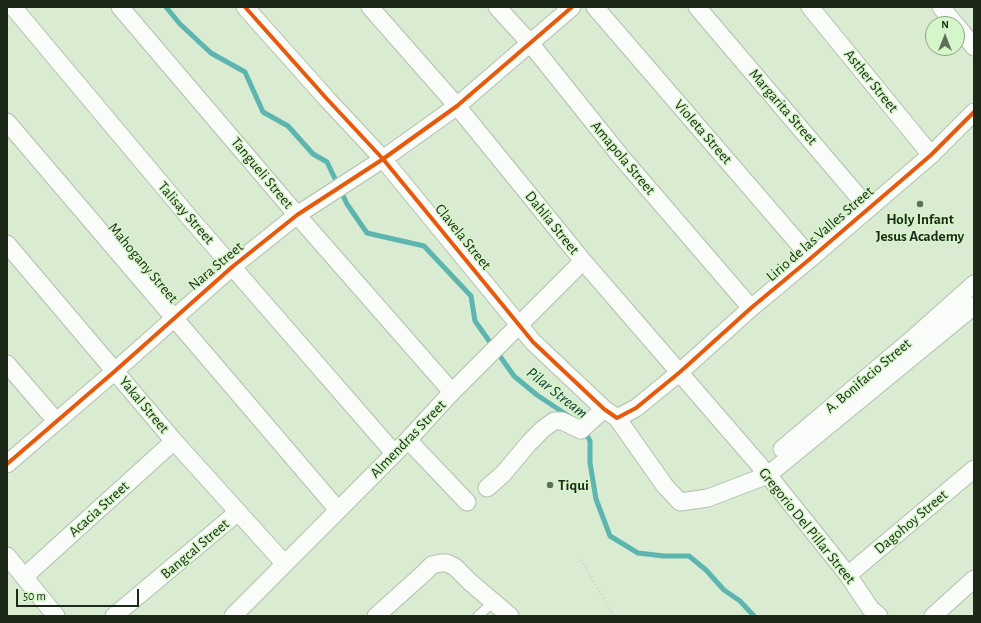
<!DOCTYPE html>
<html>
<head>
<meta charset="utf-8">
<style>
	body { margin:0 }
	#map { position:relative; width:981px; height:623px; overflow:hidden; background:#d9ecd2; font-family:"Alegreya Sans",sans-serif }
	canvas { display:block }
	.frame { position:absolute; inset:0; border:8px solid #1d2918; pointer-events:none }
	.north { position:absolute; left:925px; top:16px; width:40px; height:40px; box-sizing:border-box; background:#d4f6c8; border:1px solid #8ba482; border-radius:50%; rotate:0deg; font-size:11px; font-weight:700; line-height:16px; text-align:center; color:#1d2918 }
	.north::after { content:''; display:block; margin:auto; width:14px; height:18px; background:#5f6d59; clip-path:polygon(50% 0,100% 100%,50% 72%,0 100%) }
	.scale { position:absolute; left:16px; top:589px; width:123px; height:18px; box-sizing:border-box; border:2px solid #1d2918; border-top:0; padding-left:5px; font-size:12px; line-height:14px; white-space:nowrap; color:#1d2918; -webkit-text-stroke:3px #d4f6c8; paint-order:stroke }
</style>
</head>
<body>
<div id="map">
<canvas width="981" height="623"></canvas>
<div class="frame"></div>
<div class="north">N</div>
<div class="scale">50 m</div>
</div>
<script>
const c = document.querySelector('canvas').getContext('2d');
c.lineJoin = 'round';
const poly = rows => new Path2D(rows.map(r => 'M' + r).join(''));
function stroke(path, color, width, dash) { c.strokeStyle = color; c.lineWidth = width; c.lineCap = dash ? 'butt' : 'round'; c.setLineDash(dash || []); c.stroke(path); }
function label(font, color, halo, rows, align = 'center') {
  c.font = font + ' "Alegreya Sans",sans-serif'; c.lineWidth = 3; c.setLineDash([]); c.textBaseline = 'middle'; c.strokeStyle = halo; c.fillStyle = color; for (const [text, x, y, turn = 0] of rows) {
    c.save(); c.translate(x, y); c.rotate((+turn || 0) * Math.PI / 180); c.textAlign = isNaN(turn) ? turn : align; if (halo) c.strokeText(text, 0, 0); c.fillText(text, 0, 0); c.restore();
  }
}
stroke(poly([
	[166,7,180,24,211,53,245,72,263,112,288,126,313,154,327,162,347,204,367,233,424,246,471,296,475,321,514,376,537,395,570,417],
	[584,430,590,441,590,463,596,499,610,536,638,553,664,556,689,556,706,570,724,590,740,601,754,616]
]), '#5db5b0', 5);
const service = poly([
	[478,616,493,602]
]);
const minor = poly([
	[13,7,189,217,394,453],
	[120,7,297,215,452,392],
	[245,7,327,99,383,159,533,342,604,409,617,418,636,408,680,372,751,308,811,258,931,155,974,112],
	[370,7,457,106,583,261,768,475,848,575,870,608,879,616],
	[497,7,530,43,622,158,751,308],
	[595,7,811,258],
	[697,7,868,208],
	[810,7,931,155],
	[941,7,955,24],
	[957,26,974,47],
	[7,122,338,510],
	[7,244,174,441,284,563],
	[7,364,56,421],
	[617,418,665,486,680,502,708,498,768,475,974,306],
	[408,440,467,502],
	[782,449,910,341,974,284],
	[7,464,115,371,232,267,297,215,383,159,457,106,572,7],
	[487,488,503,474,529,443,543,429,554,421,562,421,581,430,604,409],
	[7,556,56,616],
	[848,575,974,469],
	[24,577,174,441],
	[114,616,238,512],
	[233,616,408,440,452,392,583,261],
	[376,616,424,573,432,565,441,563,447,563,455,567,470,582,510,616],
	[933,616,974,579]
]);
stroke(service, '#b1bfac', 11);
stroke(minor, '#b1bfac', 19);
stroke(poly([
	[581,560,614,616]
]), '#cbd0c9', 2.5, [1, 3]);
stroke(service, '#f9fcf8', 9);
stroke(minor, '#f9fcf8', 17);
stroke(poly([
	[245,7,327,99,383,159,533,342,604,409,617,418,636,408,680,372,751,308,811,258,931,155,974,112],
	[7,464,115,371,232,267,297,215,383,159,457,106,572,7]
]), '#e8590c', 4);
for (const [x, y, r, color] of [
	[920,204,4,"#5f6d59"],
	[550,485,4,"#5f6d59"]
]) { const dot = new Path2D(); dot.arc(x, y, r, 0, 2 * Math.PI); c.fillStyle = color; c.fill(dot); stroke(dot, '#d4f6c8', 1.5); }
label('15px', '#1d2918', '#d4f6c8', [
	["Asther Street",871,81,51],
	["Margarita Street",783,107,49],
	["Violeta Street",703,132,49],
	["Amapola Street",623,158,50],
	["Tangueli Street",262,173,50],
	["Talisay Street",186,213,49],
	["Dahlia Street",552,223,51],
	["Lirio de las Valles Street",820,234,-41],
	["Clavela Street",463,237,51],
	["Mahogany Street",143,263,50],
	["Nara Street",216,266,-40],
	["A. Bonifacio Street",868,376,-40],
	["Yakal Street",144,405,50],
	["Almendras Street",408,439,-46],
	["Acacia Street",99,509,-42],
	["Dagohoy Street",911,522,-40],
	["Gregorio Del Pillar Street",807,526,51],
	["Bangcal Street",195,549,-40]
]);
label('bold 15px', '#1d2918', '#d4f6c8', [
	["Holy Infant",920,219],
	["Jesus Academy",920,236],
	["Tiqui",558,485,"left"]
]);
label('italic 16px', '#0d3031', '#d4f6c8', [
	["Pilar Stream",557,393,38]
]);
</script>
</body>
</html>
